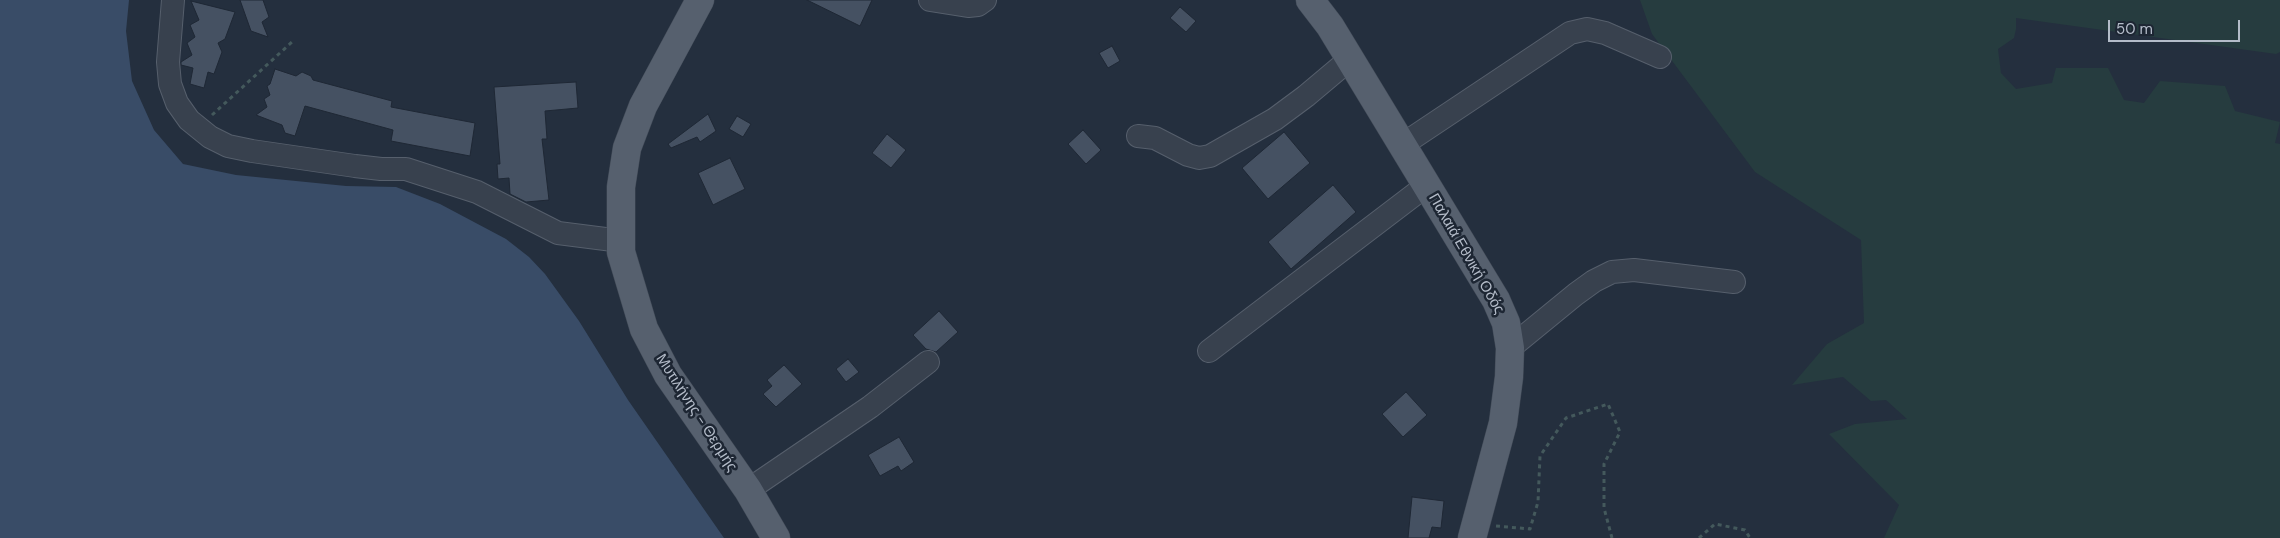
<!DOCTYPE html>
<html>
<head>
<meta charset="utf-8">
<style>
	body { margin:0 }
	#map { position:relative; width:2280px; height:538px; overflow:hidden; background:#242f3e; font-family:"DM Sans",sans-serif }
	canvas { display:block }
	.scale { position:absolute; left:2108px; top:20px; width:132px; height:22px; box-sizing:border-box; border:2px solid #b4bcc9; border-top:0; padding-left:6px; font-size:15px; line-height:18px; white-space:nowrap; color:#b4bcc9; -webkit-text-stroke:4px #1d2633; paint-order:stroke }
</style>
</head>
<body>
<div id="map">
<canvas width="2280" height="538"></canvas>
<div class="scale">50 m</div>
</div>
<script>
const c = document.querySelector('canvas').getContext('2d');
c.lineJoin = 'round';
function fillPath(path, color) { c.fillStyle = color; c.fill(path, 'evenodd'); }
const poly = rows => new Path2D(rows.map(r => 'M' + r).join(''));
function stroke(path, color, width, dash) { c.strokeStyle = color; c.lineWidth = width; c.lineCap = dash ? 'butt' : 'round'; c.setLineDash(dash || []); c.stroke(path); }
function label(font, color, halo, rows, align = 'center') {
  c.font = font + ' "DM Sans",sans-serif'; c.lineWidth = 5; c.setLineDash([]); c.textBaseline = 'middle'; c.strokeStyle = halo; c.fillStyle = color; for (const [text, x, y, turn = 0] of rows) {
    c.save(); c.translate(x, y); c.rotate((+turn || 0) * Math.PI / 180); c.textAlign = isNaN(turn) ? turn : align; if (halo) c.strokeText(text, 0, 0); c.fillText(text, 0, 0); c.restore();
  }
}
fillPath(poly([
	[1640,0,2280,0,2280,52,2276,54,2016,18,2016,29,2014,38,1998,49,2001,73,2016,89,2052,83,2056,68,2108,68,2124,100,2144,103,2160,81,2225,86,2235,111,2280,122,2275,143,2280,144,2280,538,1884,538,1899,505,1829,434,1855,424,1907,419,1886,400,1871,401,1843,377,1792,385,1827,344,1864,323,1861,240,1755,172,1652,34]
]), '#263c3f');
fillPath(poly([
	[0,0,129,0,126,31,132,81,154,130,183,164,236,175,346,186,396,187,440,204,506,239,529,257,545,274,579,321,628,400,724,538,0,538]
]), '#394c67');
const building = poly([
	[240,0,263,0,269,17,262,22,268,37,251,31,240,0],
	[807,0,872,0,860,26,807,0],
	[191,1,235,12,225,39,218,43,222,52,214,74,208,72,204,88,190,84,193,68,181,65,181,62,192,55,187,43,195,37,190,25,199,20,191,1],
	[1180,7,1196,21,1186,32,1170,18,1180,7],
	[1112,46,1120,61,1108,68,1099,53,1112,46],
	[275,69,296,76,302,72,311,76,313,80,392,101,391,107,475,123,470,156,391,141,393,130,305,106,295,136,285,133,282,125,256,115,267,107,264,99,270,95,267,86,270,84,275,69],
	[576,82,578,108,545,111,547,139,542,139,549,200,526,202,510,194,509,178,498,179,497,164,500,164,494,87,576,82],
	[708,114,716,131,700,142,697,137,671,148,668,144,708,114],
	[737,116,751,124,743,137,729,129,737,116],
	[1083,130,1101,150,1086,164,1068,144,1083,130],
	[1284,132,1310,163,1268,199,1242,168,1284,132],
	[887,134,906,150,891,168,872,153,887,134],
	[730,158,745,189,713,205,698,173,730,158],
	[1333,185,1356,212,1291,269,1268,242,1333,185],
	[939,311,958,332,936,352,926,349,913,335,939,311],
	[848,359,859,372,846,382,836,369,848,359],
	[784,365,802,384,776,407,763,394,772,386,767,380,784,365],
	[1406,392,1427,415,1403,437,1382,414,1406,392],
	[899,437,914,462,901,471,898,466,880,476,868,455,899,437],
	[1412,497,1444,501,1441,528,1432,527,1429,538,1408,538,1412,497]
]);
fillPath(building, '#455162');
stroke(building, '#1f2835', 1);
const minor = poly([
	[173,0,168,62,170,84,177,103,189,120,210,137,228,146,252,151,355,166,381,169,406,169,477,192,558,233,621,241],
	[930,0,968,6,978,5,985,0],
	[1138,136,1155,138,1188,155,1199,158,1210,156,1275,119,1306,96,1350,59],
	[1402,145,1570,33,1587,29,1605,33,1660,57],
	[1510,348,1576,294,1594,281,1612,272,1634,270,1734,282],
	[1209,351,1427,185],
	[748,490,870,407,928,362]
]);
const major = poly([
	[700,0,643,106,627,148,621,187,621,252,644,329,668,375,748,490,776,538],
	[1310,0,1330,26,1418,171,1496,300,1506,323,1510,348,1509,377,1503,423,1472,538]
]);
stroke(minor, '#565f6c', 24);
stroke(major, '#414a57', 29);
stroke(poly([
	[212,115,292,42],
	[1496,526,1530,529,1538,502,1540,456,1566,418,1608,404,1620,432,1604,464,1604,508,1612,538],
	[1699,538,1715,524,1745,530,1750,538]
]), '#44595c', 3, [4, 4]);
stroke(minor, '#38414e', 22);
stroke(major, '#56606e', 28);
label('15px', '#b4bcc9', '#1d2633', [
	["Παλαιά Εθνική Οδός",1466,254,60],
	["Μυτιλήνης - Θερμής",696,413,57]
]);
</script>
</body>
</html>
